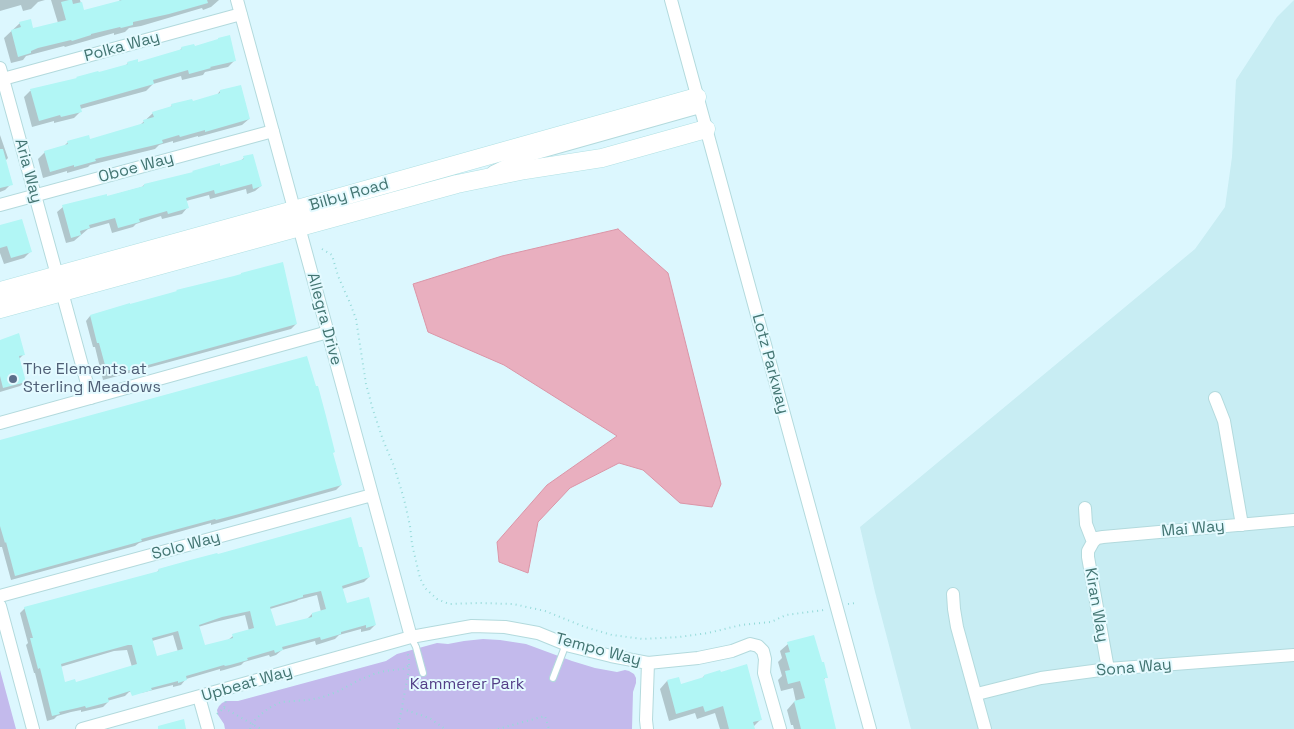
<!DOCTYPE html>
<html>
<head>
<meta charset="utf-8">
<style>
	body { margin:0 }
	canvas { display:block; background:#dcf7fe }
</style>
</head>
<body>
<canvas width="1294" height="729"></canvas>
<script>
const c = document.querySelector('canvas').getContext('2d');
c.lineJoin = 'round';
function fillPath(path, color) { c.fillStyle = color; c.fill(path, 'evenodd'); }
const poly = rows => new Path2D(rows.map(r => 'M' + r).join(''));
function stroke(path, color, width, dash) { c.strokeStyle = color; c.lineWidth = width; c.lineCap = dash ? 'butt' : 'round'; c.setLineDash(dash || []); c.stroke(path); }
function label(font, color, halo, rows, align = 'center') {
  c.font = font + ' "Space Grotesk",sans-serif'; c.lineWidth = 4; c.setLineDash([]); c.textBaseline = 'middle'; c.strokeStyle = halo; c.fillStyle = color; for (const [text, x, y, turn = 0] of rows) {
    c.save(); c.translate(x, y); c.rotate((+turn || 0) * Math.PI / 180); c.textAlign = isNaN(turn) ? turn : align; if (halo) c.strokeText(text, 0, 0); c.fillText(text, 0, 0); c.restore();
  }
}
fillPath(poly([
	[1294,0,1294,729,911,729,875,592,860,527,1195,249,1225,207,1232,157,1236,80,1277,17]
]), '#c8edf3');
fillPath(poly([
	[483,639,500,640,526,644,572,661,595,668,617,672,625,670,629,671,634,674,636,678,636,683,633,692,632,729,225,729,224,724,218,715,217,710,219,706,222,703,226,701,238,701,386,661,397,654,437,643,448,644,464,641],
	[0,670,16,729,0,729]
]), '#c3baec');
const water = poly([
	[618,229,668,273,721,484,712,507,680,503,643,470,619,463,570,488,538,522,528,573,499,562,497,542,547,485,617,436,504,365,428,332,413,284,502,256,618,229]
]);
fillPath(water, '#e9afbf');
stroke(water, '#db95a7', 1);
fillPath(poly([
	[0,0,45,0,38,2,31,9,23,11,21,5,0,11],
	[51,0,80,0,83,11,117,3,120,0,219,0,211,7,203,10,202,8,141,26,129,28,125,32,114,35,114,33,65,47,64,46,26,56,23,60,11,63,4,38,20,23,32,30,58,23],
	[194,47,235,60,228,67,205,72,203,75,182,80,181,76,153,84,146,91,80,109,81,111,74,118,54,123,54,121,32,127,24,97,30,91,125,66,128,63,138,63,179,51,182,48],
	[220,91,249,119,242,125,198,137,198,136,173,143,173,141,159,145,155,149,90,165,88,167,67,173,67,171,43,178,38,159,45,152,63,147,68,142,89,141,139,126,153,113,169,109,172,105,192,103,216,96],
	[0,135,8,158,5,161,11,184,5,190,0,192],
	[244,158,261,186,255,191,247,194,246,189,210,199,209,195,186,201,187,208,182,214,162,219,161,216,136,224,133,227,112,233,109,223,88,229,74,241,66,243,57,212,63,207,106,197,142,187,144,185,220,168,239,162],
	[0,226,31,251,24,258,4,264,0,253],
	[90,316,296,324,291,329,103,380,95,347,93,347,86,321],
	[0,341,23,355,19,359,25,382,20,386,0,392],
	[0,441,332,453,341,485,336,490,211,525,211,523,139,543,135,546,11,580,2,547,0,547],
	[358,549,369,577,364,582,342,589,346,604,375,625,370,630,361,632,361,629,339,635,335,639,316,645,315,641,282,650,276,655,270,657,269,655,244,662,241,665,224,670,220,671,220,669,186,679,181,685,173,687,173,685,141,693,140,689,129,692,125,696,107,701,108,702,103,707,81,712,81,710,71,712,57,716,54,719,47,721,35,673,34,673,26,645,28,643,20,613,25,608,156,573,159,570],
	[317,595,321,612,312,614,307,619,275,628,270,609,297,601,298,600],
	[245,615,249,631,233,636,228,640,204,646,198,627,215,622],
	[173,635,178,652,156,658,152,641],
	[127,650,132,667,75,683,64,683,60,667,114,651],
	[788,644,826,677,823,680,835,729,794,729,793,725,791,725,787,710,794,702,796,702,793,688,781,691,778,680,782,676,778,662,782,658,780,651],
	[704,676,761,719,753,727,754,729,720,729,715,713,697,719,695,713,669,721,660,689,667,681,680,686,701,680]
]), '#0003');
fillPath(poly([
	[69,0,72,0,73,4,82,2,84,10,122,0,207,0,208,3,169,14,133,22,133,25,121,28,120,27,91,34,91,35,72,41,71,40,38,48,31,51,31,53,18,57,11,30,21,27,19,22,31,19,33,28,66,20,61,2],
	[230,35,236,61,210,67,211,68,189,74,188,70,153,80,154,84,80,105,82,112,61,117,60,115,39,121,30,89,77,78,76,77,98,71,99,72,128,64,127,62,138,59,138,62,182,49,181,47,194,44,195,46,218,39,218,38],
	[241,85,250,119,205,132,205,130,180,137,179,135,162,140,163,143,151,146,95,159,96,161,74,167,74,165,50,172,44,151,68,144,67,141,89,135,90,139,144,123,143,120,154,117,152,112,172,106,171,104,192,99,193,101,220,93,220,90],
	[0,149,3,149,13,185,0,188],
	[253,154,262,186,253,189,252,184,215,194,214,190,186,198,189,208,168,214,167,211,139,219,140,222,118,228,115,218,89,225,90,228,80,231,81,235,71,238,62,205,107,194,107,196,144,186,144,184,193,172,192,171,220,163,220,166,244,159,243,156],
	[22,219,32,252,11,258,7,246,0,248,0,225],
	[283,262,297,324,108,376,99,343,97,343,90,315,130,303,130,304,170,293,177,291,176,290,234,276,241,274,241,273],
	[19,333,25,355,19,356,26,382,3,388,0,376,0,340],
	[307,356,316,386,318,386,326,416,335,452,333,453,342,485,239,514,216,520,215,519,141,539,142,541,15,576,6,542,5,543,0,526,0,440],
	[351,517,359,547,362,547,370,577,342,586,347,603,369,597,376,625,366,628,366,625,341,632,341,634,321,640,320,637,282,647,283,650,275,653,274,650,247,658,248,660,230,665,225,666,224,665,186,676,187,680,178,683,178,681,151,688,152,690,132,696,130,691,108,698,109,702,86,708,85,706,77,708,59,712,60,714,52,716,40,668,38,669,30,638,33,638,24,607,159,571,158,569,194,559,217,553,218,554],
	[321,591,326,609,312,613,312,617,276,626,270,607,303,597,303,595],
	[250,611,254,628,232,634,233,638,205,645,199,625,222,617],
	[178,631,183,649,157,656,152,638],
	[128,645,132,645,137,664,76,682,75,679,65,682,61,664,88,656],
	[814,635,822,662,824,662,828,678,824,678,836,729,801,729,794,701,805,698,800,681,788,684,785,671,790,670,785,653,790,652,787,642],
	[747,664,762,720,753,722,755,729,729,729,723,706,705,712,703,706,676,714,667,680,679,677,681,684,704,677,704,675,720,670,721,672],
	[184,719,186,729,158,729,158,726]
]), '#b1f6f5');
const lane = poly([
	[411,637,416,647,423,673],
	[553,678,566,644]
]);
const street = poly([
	[237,0,411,637],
	[671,0,870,729],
	[0,68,57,275,53,281],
	[3,79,241,14],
	[493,172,526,156,700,107],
	[0,205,273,131],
	[65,285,62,292,91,398],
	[1215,398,1224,421,1242,525],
	[0,423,328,332],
	[1085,508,1086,524,1093,542],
	[953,594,954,609,957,627,985,729],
	[0,596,372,495],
	[0,606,33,729],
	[1108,669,1088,557,1088,551,1093,542,1097,538,1103,537,1294,520],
	[977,694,1041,678,1108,669,1294,655],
	[199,697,208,729],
	[82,729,411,637,472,626,505,627,538,633,570,646,611,656,648,663,698,658,732,651,750,644,758,646,763,651,765,659,764,673,780,729],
	[647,729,646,720,648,663]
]);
const secondary = poly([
	[0,291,294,210,697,97],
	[0,309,457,184,525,170,602,158,706,129]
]);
stroke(lane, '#b3dadd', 8);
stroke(street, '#b3dadd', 14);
stroke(secondary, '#b0e0e3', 19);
stroke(poly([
	[322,249,332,255,338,276,350,303,356,319,366,384,373,410,383,440,394,466,404,499,410,526,412,544,420,578,425,588,437,599,449,604,480,603,513,604,545,611,585,627,612,635,643,639,679,637,708,633,741,625,771,622,786,615,824,610],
	[848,604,856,603],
	[224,708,261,729],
	[402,709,421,715,431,719,445,729],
	[217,714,224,708,226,700],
	[250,729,255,720,260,715,269,708,281,702,308,700,323,697,339,691,359,680,374,674,385,671,403,669,409,665],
	[398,729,409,669,409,657,406,651],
	[498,729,545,716,549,729]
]), '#95dad9', 2, [1, 4]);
stroke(lane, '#fff', 6);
stroke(street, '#fff', 12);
stroke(secondary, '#fff', 18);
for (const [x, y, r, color] of [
	[13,379,5,"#5c6f8a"]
]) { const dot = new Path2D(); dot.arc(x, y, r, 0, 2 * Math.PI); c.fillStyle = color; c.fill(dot); stroke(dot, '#e4faff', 2); }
label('16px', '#437572', '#e4faff', [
	["Polka Way",122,47,-15],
	["Oboe Way",136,168,-15],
	["Aria Way",28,171,75],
	["Bilby Road",349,195,-16],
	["Allegra Drive",324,319,75],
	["Lotz Parkway",770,364,75],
	["Mai Way",1193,529,-5],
	["Solo Way",186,546,-15],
	["Kiran Way",1096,605,80],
	["Tempo Way",598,650,15],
	["Sona Way",1134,668,-5],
	["Upbeat Way",247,684,-16]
]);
label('16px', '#4e5e75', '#e4faff', [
	["The Elements at",23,370],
	["Sterling Meadows",23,388]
], 'left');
label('16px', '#543f88', '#e4faff', [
	["Kammerer Park",467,685]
]);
</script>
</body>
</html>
